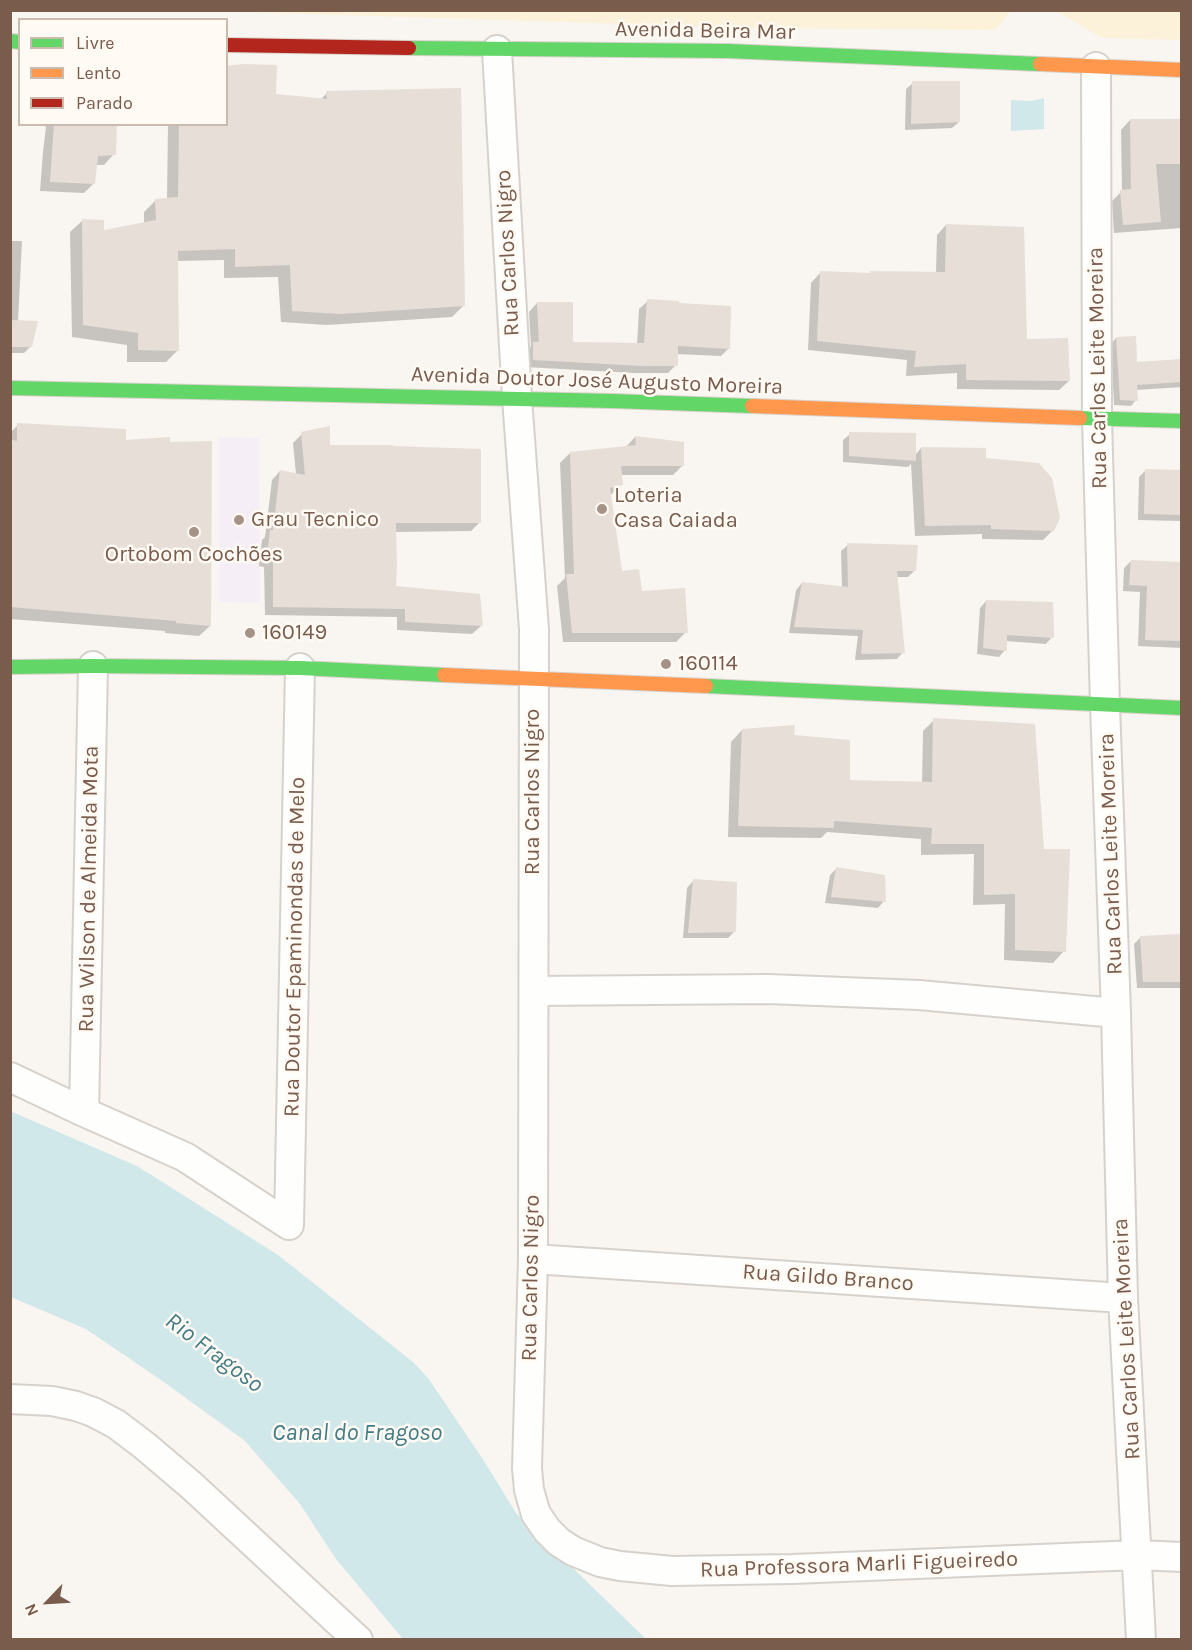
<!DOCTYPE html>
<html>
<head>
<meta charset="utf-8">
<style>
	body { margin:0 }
	#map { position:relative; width:1192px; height:1650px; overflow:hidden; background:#f9f5f0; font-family:Karla,sans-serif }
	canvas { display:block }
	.frame { position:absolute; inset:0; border:12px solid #7a5c4d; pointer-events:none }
	.legend { position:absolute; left:18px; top:18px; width:210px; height:108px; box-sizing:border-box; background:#fffaf3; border:2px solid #cabbb1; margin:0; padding:8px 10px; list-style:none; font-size:18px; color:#7a5c4d }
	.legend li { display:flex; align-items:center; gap:12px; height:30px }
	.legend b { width:30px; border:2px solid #cabbb1 }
	.north { position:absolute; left:18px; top:1572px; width:60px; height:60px; -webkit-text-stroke:4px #fffaf3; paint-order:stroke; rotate:245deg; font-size:16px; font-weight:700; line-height:24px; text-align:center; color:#7a5c4d }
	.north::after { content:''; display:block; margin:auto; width:21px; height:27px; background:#7a5c4d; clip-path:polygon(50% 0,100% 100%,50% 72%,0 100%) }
</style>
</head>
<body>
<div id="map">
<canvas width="1192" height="1650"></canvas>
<div class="frame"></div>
<ul class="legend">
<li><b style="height:8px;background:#63d668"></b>Livre</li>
<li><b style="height:8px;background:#ff974d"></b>Lento</li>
<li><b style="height:8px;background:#b3261e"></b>Parado</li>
</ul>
<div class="north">N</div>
</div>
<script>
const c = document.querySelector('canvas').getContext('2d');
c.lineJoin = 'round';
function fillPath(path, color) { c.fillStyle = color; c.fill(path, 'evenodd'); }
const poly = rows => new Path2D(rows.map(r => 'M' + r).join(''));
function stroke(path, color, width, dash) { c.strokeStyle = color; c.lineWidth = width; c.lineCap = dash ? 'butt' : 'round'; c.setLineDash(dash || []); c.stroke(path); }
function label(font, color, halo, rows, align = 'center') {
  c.font = font + ' Karla,sans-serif'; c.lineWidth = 5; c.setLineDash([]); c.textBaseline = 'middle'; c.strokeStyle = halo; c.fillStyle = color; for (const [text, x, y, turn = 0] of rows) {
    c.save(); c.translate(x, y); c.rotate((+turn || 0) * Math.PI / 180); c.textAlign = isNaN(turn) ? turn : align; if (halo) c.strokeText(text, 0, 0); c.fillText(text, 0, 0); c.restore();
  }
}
fillPath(poly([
	[219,437,259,438,260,603,219,602]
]), '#f6eef6');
fillPath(poly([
	[213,11,1011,11,995,30,755,28],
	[1056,11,1181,11,1181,40,1102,38]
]), '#fbf2d9');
fillPath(poly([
	[1044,98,1044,129,1011,131,1011,100,1031,101],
	[10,1111,137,1166,278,1255,413,1362,428,1378,484,1461,516,1513,646,1639,403,1639,336,1559,300,1504,245,1441,164,1382,86,1329,11,1297]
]), '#d0e8ea');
fillPath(poly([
	[913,83,959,122,952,128,905,130,906,89],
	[327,93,464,305,452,317,327,325,281,322,278,277,224,278,224,260,176,261,178,350,166,362,127,362,127,345,72,337,70,232,82,221,103,232,144,224,144,212,155,201,167,200,168,124,226,124,275,96,320,100],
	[1130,120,1182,120,1182,228,1114,233,1112,201,1122,191,1121,130],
	[42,124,116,124,114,154,104,165,96,165,94,183,84,193,40,191,43,152,46,127],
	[946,225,1025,341,1069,381,1059,390,957,389,957,373,906,376,907,360,808,350,811,283,820,273,868,275,936,273,937,235],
	[10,241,22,241,18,322,31,346,24,353,10,353],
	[648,301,729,348,721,356,676,354,676,365,668,373,634,373,525,367,526,351,531,346,529,312,537,303,572,344,637,345,639,309],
	[1116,338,1135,364,1182,361,1182,387,1136,390,1136,400,1131,406,1114,405,1111,344],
	[18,425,125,442,210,626,199,636,165,633,165,631,10,619,10,433],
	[302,434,480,522,471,531,395,532,395,588,481,626,472,634,397,630,397,617,265,615,264,567,259,566,262,540,265,537,272,480,280,471,296,474,293,443],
	[850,434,915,455,921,448,1053,530,1043,540,982,539,982,534,915,536,911,464,908,467,843,462,843,440],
	[635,437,682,444,683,465,673,475,620,475,621,484,612,494,609,495,621,572,640,593,686,632,676,642,563,642,557,586,565,578,560,463,570,453,626,447],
	[1146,470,1182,472,1182,521,1138,520,1139,477],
	[848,545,914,571,908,577,896,577,903,652,897,659,855,660,858,636,789,633,796,590,802,583,842,588,841,551],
	[1131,561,1182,564,1182,648,1138,646,1140,592,1123,591,1124,568],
	[986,601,1052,637,1046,644,1005,641,1005,650,999,657,977,654,980,608],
	[934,720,1043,851,1064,951,1053,963,1004,960,1005,904,973,905,974,854,921,855,921,839,827,832,821,838,728,837,731,742,742,730,793,737,848,781,922,783,923,731],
	[837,868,884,901,878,908,825,903,830,875],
	[693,881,734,932,728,938,683,938,687,888],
	[1182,936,1182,988,1137,988,1134,944,1140,938]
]), '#0003');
fillPath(poly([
	[243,64,277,65,276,94,327,99,326,91,461,88,465,306,340,314,292,311,290,265,235,267,235,249,178,251,179,351,138,350,138,333,83,325,82,219,104,220,104,230,156,220,155,199,178,197,179,124,226,124,226,66],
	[912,81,960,81,960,122,911,124],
	[1130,119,1182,119,1182,164,1156,164,1161,222,1123,225,1120,190,1131,189],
	[54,124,117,124,116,155,98,156,95,184,50,182],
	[946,224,1024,227,1027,339,1068,338,1070,381,966,380,966,364,914,367,916,351,817,341,820,271,870,273,870,271,945,272],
	[647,299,679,301,679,303,731,306,730,349,678,346,678,366,643,366,533,360,533,342,539,342,537,302,573,302,573,342,644,343],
	[10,320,38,321,32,347,10,347],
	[1136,336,1137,362,1182,359,1182,382,1137,385,1138,401,1120,400,1116,337],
	[17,423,126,429,126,440,170,437,170,442,212,441,211,626,176,623,176,621,10,607,10,439,17,441],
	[330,426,330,445,393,445,393,446,481,449,481,523,396,523,397,566,396,586,480,594,483,626,405,622,405,609,273,607,273,558,267,558,270,530,273,530,280,470,305,475,301,432],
	[849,432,916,433,916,461,849,456],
	[635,436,684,442,684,466,621,466,623,485,610,488,622,571,639,569,642,591,685,588,688,633,572,633,566,574,574,574,570,452,636,445],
	[921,447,986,448,986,458,1039,463,1052,478,1060,518,1054,531,991,529,991,525,925,526],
	[1145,469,1182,470,1182,515,1144,514],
	[847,543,918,545,916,571,897,571,905,653,861,654,863,630,794,627,802,582,848,587],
	[1131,560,1182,562,1182,641,1145,640,1147,586,1129,585],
	[986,600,1053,602,1054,638,1007,635,1007,651,983,648],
	[933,718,1035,724,1044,849,1070,849,1066,952,1015,950,1015,894,984,895,984,844,931,844,932,828,834,821,834,828,738,826,742,729,795,725,794,735,850,740,850,780,932,782],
	[836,867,885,875,886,902,831,897],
	[693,879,737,882,736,932,688,933],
	[1182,934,1182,982,1143,982,1140,936]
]), '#e6ded7');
const street = poly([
	[497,50,517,398,534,629,533,1259,527,1468,529,1490,536,1514,547,1530,559,1542,573,1551,600,1562,620,1566,672,1571,793,1569,1138,1555,1182,1557],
	[1096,67,1097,418,1105,705,1116,1013,1123,1298,1141,1640],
	[534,991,768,989,919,995,1116,1013],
	[10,1077,84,1112,185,1157,289,1225],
	[84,1112,93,666],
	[289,1225,300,668],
	[533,1259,1123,1298],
	[10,1399,52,1401,76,1406,93,1412,116,1424,145,1446,192,1486,358,1640]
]);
const fast = poly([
	[10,41,20,42],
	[409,48,727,51,1040,64],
	[10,388,612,401,752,406],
	[1080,418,1182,421],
	[10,667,93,666,300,668,444,675],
	[706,686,1182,708]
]);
const slow = poly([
	[1040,64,1182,70],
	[752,406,1080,418],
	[444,675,706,686]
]);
const jam = poly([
	[226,45,409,48]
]);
stroke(street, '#d7d1cb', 32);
stroke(fast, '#d9d2cb', 16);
stroke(slow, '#d9d2cb', 16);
stroke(jam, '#d9d2cb', 16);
stroke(street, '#fefefd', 28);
stroke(fast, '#63d668', 14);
stroke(slow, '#ff974d', 14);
stroke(jam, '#b3261e', 14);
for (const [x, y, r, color] of [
	[602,509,6,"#a69286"],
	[239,520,6,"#a69286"],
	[194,532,6,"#a69286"],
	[250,633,6,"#a69286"],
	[666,664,6,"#a69286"]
]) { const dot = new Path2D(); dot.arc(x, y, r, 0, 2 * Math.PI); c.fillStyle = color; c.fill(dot); stroke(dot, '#fffaf3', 2); }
label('22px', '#7a5c4d', '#fffaf3', [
	["Avenida Beira Mar",705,31,1],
	["Rua Carlos Nigro",508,253,-93],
	["Rua Carlos Leite Moreira",1098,368,-91],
	["Avenida Doutor José Augusto Moreira",597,381,2],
	["Rua Carlos Nigro",533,792,-90],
	["Rua Carlos Leite Moreira",1111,854,-92],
	["Rua Wilson de Almeida Mota",89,889,-89],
	["Rua Doutor Epaminondas de Melo",295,947,-89],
	["Rua Carlos Nigro",531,1278,-89],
	["Rua Gildo Branco",828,1278,4],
	["Rua Carlos Leite Moreira",1127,1339,-93],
	["Rua Professora Marli Figueiredo",859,1565,-2]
]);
label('22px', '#7a5c4d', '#fffaf3', [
	["Loteria",614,496],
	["Casa Caiada",614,521],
	["Grau Tecnico",251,520],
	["Ortobom Cochões",194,555,"center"],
	["160149",262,633],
	["160114",678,664]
], 'left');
label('italic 24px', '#437c86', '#fffaf3', [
	["Rio Fragoso",214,1353,37],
	["Canal do Fragoso",357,1433]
]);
</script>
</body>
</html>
